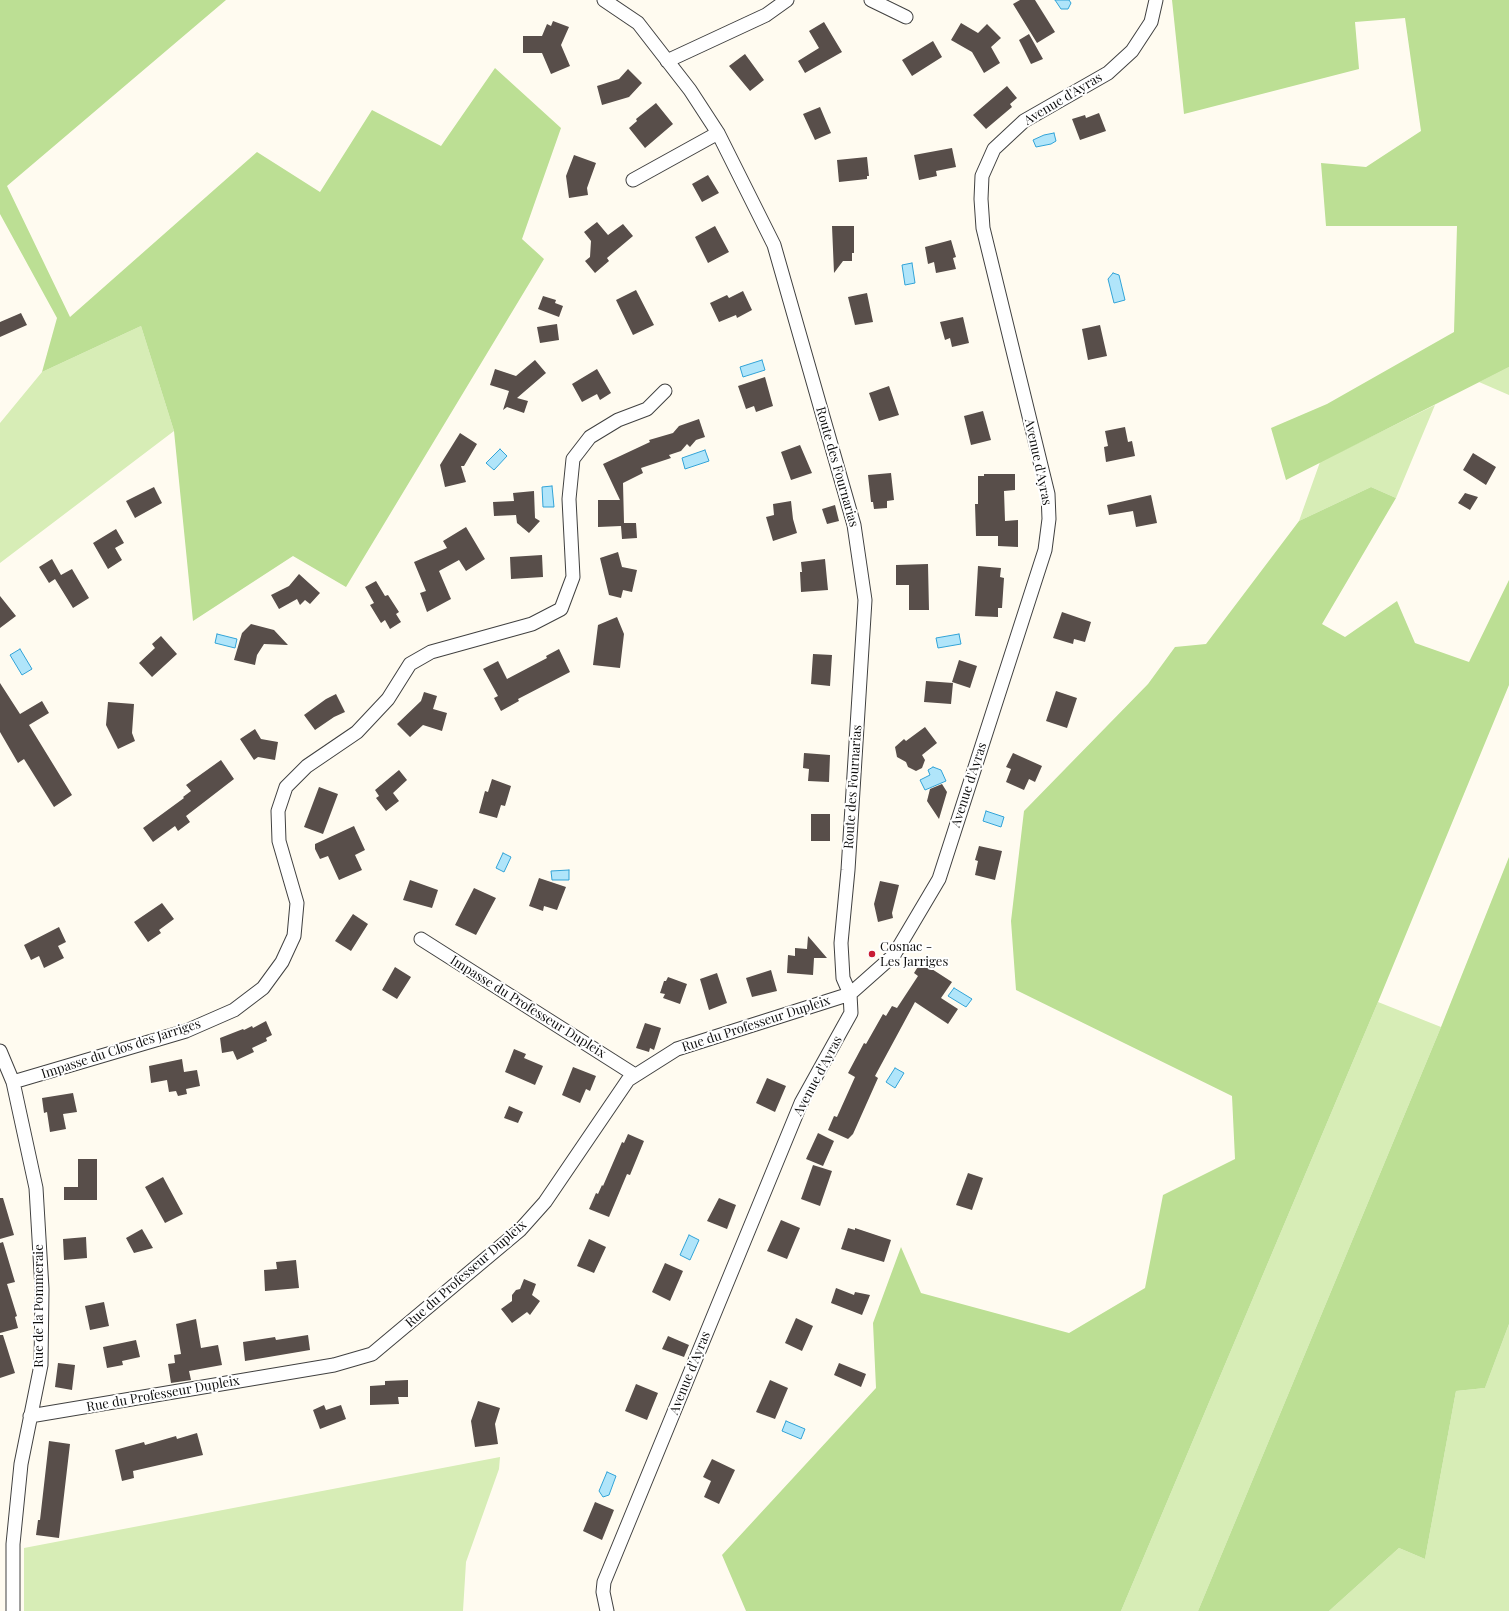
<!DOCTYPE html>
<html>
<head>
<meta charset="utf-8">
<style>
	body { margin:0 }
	canvas { display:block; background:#fffbf0 }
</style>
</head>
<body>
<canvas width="1509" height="1611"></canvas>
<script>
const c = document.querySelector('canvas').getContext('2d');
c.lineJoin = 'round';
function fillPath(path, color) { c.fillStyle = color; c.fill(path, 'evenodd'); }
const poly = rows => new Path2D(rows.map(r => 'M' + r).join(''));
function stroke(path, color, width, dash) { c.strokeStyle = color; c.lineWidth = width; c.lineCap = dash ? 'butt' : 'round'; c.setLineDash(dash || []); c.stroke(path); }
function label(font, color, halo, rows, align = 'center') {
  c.font = font + ' "Playfair Display",serif'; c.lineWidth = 4; c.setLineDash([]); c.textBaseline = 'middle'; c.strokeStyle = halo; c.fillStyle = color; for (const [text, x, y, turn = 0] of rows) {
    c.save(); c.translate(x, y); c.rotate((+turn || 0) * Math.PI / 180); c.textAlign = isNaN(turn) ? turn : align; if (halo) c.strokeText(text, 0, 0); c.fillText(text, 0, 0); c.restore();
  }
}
fillPath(poly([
	[141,326,174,431,0,563,0,423,42,372],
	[1509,367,1509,395,1479,382],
	[1435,405,1396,498,1371,487,1299,521,1320,462],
	[1378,1002,1441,1027,1198,1611,1121,1611],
	[1509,1324,1509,1611,1329,1611,1399,1548,1425,1559,1456,1391,1485,1388],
	[500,1457,499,1469,466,1562,463,1611,24,1611,24,1548]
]), '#d7edb6');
fillPath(poly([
	[0,0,226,0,7,186,70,317,257,152,320,192,372,110,441,146,495,68,561,128,522,239,544,259,346,587,293,556,193,621,174,431,141,326,42,372,57,318,0,214],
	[1172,0,1509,0,1509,367,1286,480,1271,428,1327,404,1454,332,1457,226,1326,226,1321,163,1366,167,1421,131,1405,18,1355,22,1359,69,1184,114],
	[1371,487,1396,498,1322,624,1345,637,1397,601,1415,643,1469,662,1509,580,1509,685,1378,1002,1121,1611,746,1611,722,1555,876,1388,873,1323,901,1247,921,1293,1069,1333,1145,1288,1163,1195,1235,1159,1232,1096,1016,990,1011,921,1024,811,1148,684,1175,647,1206,644,1299,521],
	[1509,857,1509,1324,1485,1388,1456,1391,1425,1559,1399,1548,1329,1611,1198,1611,1441,1027]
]), '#bcdf94');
const water = poly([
	[1055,0,1069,0,1071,3,1068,9,1061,9,1055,0],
	[1054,133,1056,141,1051,144,1036,147,1033,140,1044,135,1054,133],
	[912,263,915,283,905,285,902,265,912,263],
	[1113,273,1119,275,1125,300,1114,303,1108,279,1113,273],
	[762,360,765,370,743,377,740,367,762,360],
	[500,449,507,456,494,470,486,463,500,449],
	[705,450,709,461,685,469,682,458,705,450],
	[552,486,554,507,543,507,542,487,552,486],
	[217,634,237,639,235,648,215,643,217,634],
	[959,634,961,644,938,648,936,638,959,634],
	[20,649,32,669,22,675,10,655,20,649],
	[933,767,941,770,946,781,925,790,920,780,930,775,928,770,933,767],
	[986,811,1004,817,1001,827,983,821,986,811],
	[503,853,511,857,504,872,496,868,503,853],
	[569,870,569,880,552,880,551,871,569,870],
	[954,988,972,999,966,1007,948,996,954,988],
	[895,1068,904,1073,895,1088,886,1082,895,1068],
	[689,1235,699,1240,690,1260,680,1255,689,1235],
	[786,1421,805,1429,801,1439,782,1431,786,1421],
	[607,1472,616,1476,609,1495,603,1497,599,1491,607,1472]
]);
fillPath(water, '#b0e5fa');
stroke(water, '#32a3d7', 1);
fillPath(poly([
	[1020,0,1035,0,1055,32,1037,43,1013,4],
	[553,21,569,27,561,45,570,66,551,74,542,53,523,53,523,36,542,36,547,24,551,26],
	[824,22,842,52,805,73,798,61,819,48,809,31],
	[961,23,978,33,987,24,1001,38,991,47,1000,63,984,73,972,52,951,40],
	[1029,34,1043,59,1031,64,1019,40],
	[933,41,942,57,912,76,902,60],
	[745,54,764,80,750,91,729,66],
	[628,69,642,83,629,97,602,105,597,86,619,79],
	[1007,86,1017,98,1010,104,1012,107,986,129,973,115],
	[656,103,673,124,645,148,629,128,637,121,636,119],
	[820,107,831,133,815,140,803,114],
	[1099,113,1106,131,1080,140,1072,119,1085,115,1086,118],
	[952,148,956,167,936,171,937,176,919,180,914,155],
	[574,155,596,163,587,188,588,195,569,198,566,176],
	[867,157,869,176,867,176,867,179,839,182,837,160],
	[708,175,719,193,702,202,692,184],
	[597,222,608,235,623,224,633,236,607,258,609,261,595,273,585,261,590,257,591,241,584,232],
	[715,226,729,252,708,263,695,237],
	[832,226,854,226,854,253,852,253,852,261,843,261,834,273],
	[951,240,956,257,953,258,956,269,936,273,934,262,928,264,925,247],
	[636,290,654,325,633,335,616,300],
	[743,291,752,310,737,318,736,315,719,322,710,303,727,295,729,298],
	[867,293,873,322,855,325,848,297],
	[543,296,556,300,555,303,563,306,559,317,538,309],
	[21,313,27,325,0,337,0,322],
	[963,317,969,343,952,347,950,338,945,340,940,322],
	[557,324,559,340,540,343,537,327],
	[1100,325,1107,356,1088,360,1082,329],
	[535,360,546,373,517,398,528,401,524,413,507,407,503,410,509,391,490,385,495,369,516,376],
	[597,369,611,393,600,400,597,394,582,402,572,384],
	[765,377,773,406,756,412,754,406,746,409,738,386],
	[889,386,899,415,879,421,869,393],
	[983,411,991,440,971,445,964,416],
	[699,419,705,437,696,440,690,447,687,444,681,451,669,455,671,458,641,468,643,473,623,483,624,523,636,523,637,538,622,539,621,526,598,527,598,500,620,500,603,464,650,442,649,440,673,433,679,426],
	[1125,427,1128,442,1132,441,1135,456,1106,462,1104,447,1108,446,1105,431],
	[460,433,477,444,464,466,461,466,466,482,445,487,440,465],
	[800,445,812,473,791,480,781,452],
	[1473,453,1496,467,1486,485,1463,470],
	[891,473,894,500,887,501,887,508,874,509,873,502,871,502,868,475],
	[984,474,1015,474,1015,490,1004,491,1005,521,1018,520,1018,547,998,546,998,536,976,536,975,504,978,504,978,476,984,476],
	[154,487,162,503,135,518,126,501],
	[534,491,535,518,540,521,529,533,517,523,516,515,494,516,493,502,514,501,513,493],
	[1465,493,1478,497,1470,510,1458,503],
	[1151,495,1157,523,1136,527,1133,511,1109,515,1107,505],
	[791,501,793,519,797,533,773,541,766,517,774,515,773,504],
	[835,505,839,521,827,524,822,509],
	[466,527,485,559,466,571,459,560,439,571,451,599,427,612,420,593,426,591,414,562,447,548,443,541],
	[116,529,124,543,115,548,122,560,108,569,93,543],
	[618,552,622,567,637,570,632,592,623,590,621,598,609,595,600,558],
	[542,555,543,577,511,579,510,557],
	[52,559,61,575,72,569,89,598,73,608,55,579,49,583,39,567],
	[825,559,828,590,801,592,800,572,802,572,801,562],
	[928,564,929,610,909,610,909,585,896,585,896,565],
	[978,566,1001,568,1000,577,1004,578,1002,608,998,608,998,617,975,616],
	[299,574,320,593,310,604,305,600,300,605,297,599,279,609,271,595,289,586],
	[376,581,385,596,388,595,399,612,396,614,401,622,390,629,385,620,381,623,370,605,374,603,365,587],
	[0,596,16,616,0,628],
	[1062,612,1091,622,1085,642,1074,639,1073,644,1053,638],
	[617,617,624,634,620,668,593,665,598,625],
	[251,624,274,630,288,645,264,644,257,655,255,665,234,660,242,633],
	[161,636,177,654,152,677,139,663,155,648,152,644],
	[559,649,570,672,518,699,519,701,501,711,494,698,498,696,483,669,498,661,507,679,547,658,546,656],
	[813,654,832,655,830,686,811,684],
	[959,660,977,666,970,688,952,682],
	[926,681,953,683,951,704,924,702],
	[0,683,20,714,42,701,49,713,29,725,72,795,54,807,24,759,18,763,0,732],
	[1056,691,1077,698,1067,728,1046,721],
	[424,692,437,696,433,709,447,713,442,731,423,725,410,737,397,724,421,701],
	[336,694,345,712,334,717,315,730,304,715,326,699],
	[108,702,134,704,132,733,135,741,118,749,106,725],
	[925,727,937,743,922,755,925,760,922,768,916,771,908,767,906,762,897,757,895,747,904,739,906,741],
	[255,729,261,739,278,742,275,760,258,757,254,760,240,739],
	[804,753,830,755,829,782,808,781,809,769,803,768],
	[1013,753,1042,766,1035,782,1029,779,1024,790,1006,782,1011,769,1006,767],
	[221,760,234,779,186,816,190,822,178,831,175,826,153,842,143,828,184,798,183,797,191,791,186,785],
	[399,770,407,780,393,793,399,801,386,811,376,798,379,796,375,790],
	[492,779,511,786,505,806,501,805,497,818,479,813,485,791,488,792],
	[942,784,947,792,939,819,927,801,930,789],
	[319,787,338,794,323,834,304,827],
	[811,814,830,814,830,841,811,841],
	[354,826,365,850,355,855,362,870,339,880,328,856,320,859,315,849,315,844],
	[979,846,1002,851,995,880,975,875,978,861,975,860],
	[539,878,566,887,557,910,544,906,543,911,529,906],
	[410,880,438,890,432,908,403,900],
	[880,881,899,885,892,913,893,918,878,922,874,904],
	[474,888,496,898,476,935,455,925],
	[162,903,174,919,159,930,161,933,148,942,134,922],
	[353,914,368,924,351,951,335,941],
	[59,927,66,942,58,946,64,958,44,968,39,956,31,960,24,945],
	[808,936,827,958,814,958,813,975,787,973,788,955,795,956,795,948,807,949],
	[921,962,952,982,941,998,958,1009,948,1024,915,1002,875,1076,878,1078,853,1134,848,1139,828,1130,834,1116,837,1117,855,1077,848,1073,864,1043,866,1044,883,1014,886,1016,892,1006,897,1008,918,976,914,973],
	[395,967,411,977,397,999,382,990],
	[771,970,777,991,752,997,746,978],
	[717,973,727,1003,709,1010,700,979],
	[668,977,687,984,680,1004,663,998,665,994,660,993,664,981,666,981],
	[266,1021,272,1035,266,1038,267,1041,252,1048,254,1052,237,1060,233,1051,222,1053,220,1038,243,1029,244,1030,252,1026,253,1028],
	[645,1023,661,1028,654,1050,650,1048,649,1052,636,1048],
	[514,1049,526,1054,524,1058,543,1066,535,1085,505,1072],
	[182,1059,184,1072,197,1070,200,1086,186,1089,187,1094,178,1096,176,1091,169,1092,167,1080,151,1083,149,1066],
	[573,1067,596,1076,590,1091,586,1089,580,1103,562,1095],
	[767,1078,786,1086,775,1112,756,1103],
	[73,1093,77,1112,63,1114,66,1129,50,1132,47,1112,44,1113,42,1098],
	[509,1106,523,1112,518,1123,504,1118],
	[818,1133,834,1141,823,1166,806,1159],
	[628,1134,644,1141,630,1175,627,1174,609,1217,589,1209,596,1193,598,1194,602,1185,603,1186,622,1142,624,1143],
	[78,1159,97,1159,97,1200,64,1200,64,1187,78,1187],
	[813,1165,832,1171,820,1206,801,1199],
	[968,1173,983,1178,972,1210,956,1205],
	[163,1177,183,1214,165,1223,145,1187],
	[0,1198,3,1198,14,1235,0,1239],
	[719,1198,736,1205,727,1229,707,1221],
	[781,1220,800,1228,787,1259,767,1251],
	[848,1228,855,1230,855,1228,891,1240,884,1262,841,1249],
	[142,1229,153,1248,134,1253,126,1238],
	[86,1237,87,1258,64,1260,63,1239],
	[589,1239,606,1247,594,1273,577,1266],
	[3,1242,15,1282,7,1284,17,1316,15,1317,18,1328,0,1333,0,1243],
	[296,1260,299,1288,265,1291,264,1270,277,1269,276,1262],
	[665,1263,683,1271,670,1301,652,1292],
	[524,1279,536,1284,532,1295,540,1301,530,1315,527,1312,512,1323,501,1309,512,1301,512,1295,516,1290,520,1289],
	[836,1288,854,1295,855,1292,870,1295,862,1315,831,1303],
	[104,1302,109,1326,90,1330,85,1306],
	[796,1318,813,1326,802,1351,785,1343],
	[196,1319,201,1348,218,1345,222,1365,189,1371,191,1380,171,1383,168,1364,175,1363,174,1355,181,1354,176,1324],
	[0,1335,3,1335,15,1373,0,1378],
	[308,1335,310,1350,245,1361,243,1342,275,1337,276,1340],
	[668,1336,689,1345,684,1357,662,1349],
	[136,1340,140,1357,122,1361,123,1365,107,1368,103,1347],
	[58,1363,75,1365,72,1390,55,1387],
	[839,1363,866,1374,861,1387,834,1375],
	[408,1380,408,1397,398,1397,399,1404,370,1405,370,1386,385,1385,385,1381],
	[770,1380,788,1388,775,1419,756,1412],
	[636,1384,658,1393,647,1420,625,1411],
	[478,1401,500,1408,495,1424,498,1444,475,1447,471,1421],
	[324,1405,326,1410,341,1405,346,1419,320,1429,313,1410],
	[197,1433,203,1455,133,1471,134,1478,122,1481,115,1450,144,1442,145,1445,176,1436,177,1439],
	[49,1441,70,1444,59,1538,36,1535,38,1520,40,1520],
	[712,1459,735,1470,719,1504,704,1497,711,1481,703,1477],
	[595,1502,614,1510,602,1540,583,1531]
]), '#584e4a');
const minor = poly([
	[604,0,638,23,690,90,718,133,774,245,854,525,865,600,848,870,841,943,843,978,850,994,851,1013,801,1103,604,1582,603,1592,607,1611],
	[871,0,906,17],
	[667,61,766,15,787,0],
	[633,180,718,133],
	[421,939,635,1075],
	[0,1051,13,1082,36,1188,42,1289,41,1365,21,1464,13,1544,13,1611],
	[13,1082,186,1031,234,1010,263,988,282,962,294,936,297,903,279,841,278,811,286,787,307,766,357,732,388,699,410,664,431,652,532,624,561,609,573,577,569,499,573,459,590,437,618,420,647,409,665,391],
	[30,1416,334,1365,372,1354,520,1230,545,1202,628,1080,677,1049,850,994,894,955,939,879,1045,550,1049,519,1048,494,983,228,981,199,982,176,994,149,1024,121,1108,73,1132,51,1151,22,1156,0]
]);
stroke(minor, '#414141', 15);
stroke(minor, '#fff', 13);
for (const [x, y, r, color] of [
	[872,954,4,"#c91c33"]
]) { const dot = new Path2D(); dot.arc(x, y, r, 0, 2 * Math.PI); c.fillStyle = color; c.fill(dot); stroke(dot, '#fff', 1.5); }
label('13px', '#0e0e0e', '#fff', [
	["Avenue d'Ayras",1063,99,-31],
	["Avenue d'Ayras",1038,462,78],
	["Route des Fournarias",837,467,74],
	["Avenue d'Ayras",969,785,-72],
	["Route des Fournarias",853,787,-86],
	["Impasse du Professeur Dupleix",528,1007,32],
	["Rue du Professeur Dupleix",756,1024,-18],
	["Impasse du Clos des Jarriges",121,1049,-18],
	["Avenue d'Ayras",818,1076,-62],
	["Rue du Professeur Dupleix",466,1274,-41],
	["Rue de la Pommeraie",39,1306,-90],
	["Avenue d'Ayras",690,1373,-68],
	["Rue du Professeur Dupleix",163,1394,-10]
]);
label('13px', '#0e0e0e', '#fff', [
	["Cosnac -",880,947],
	["Les Jarriges",880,962]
], 'left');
</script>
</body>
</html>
